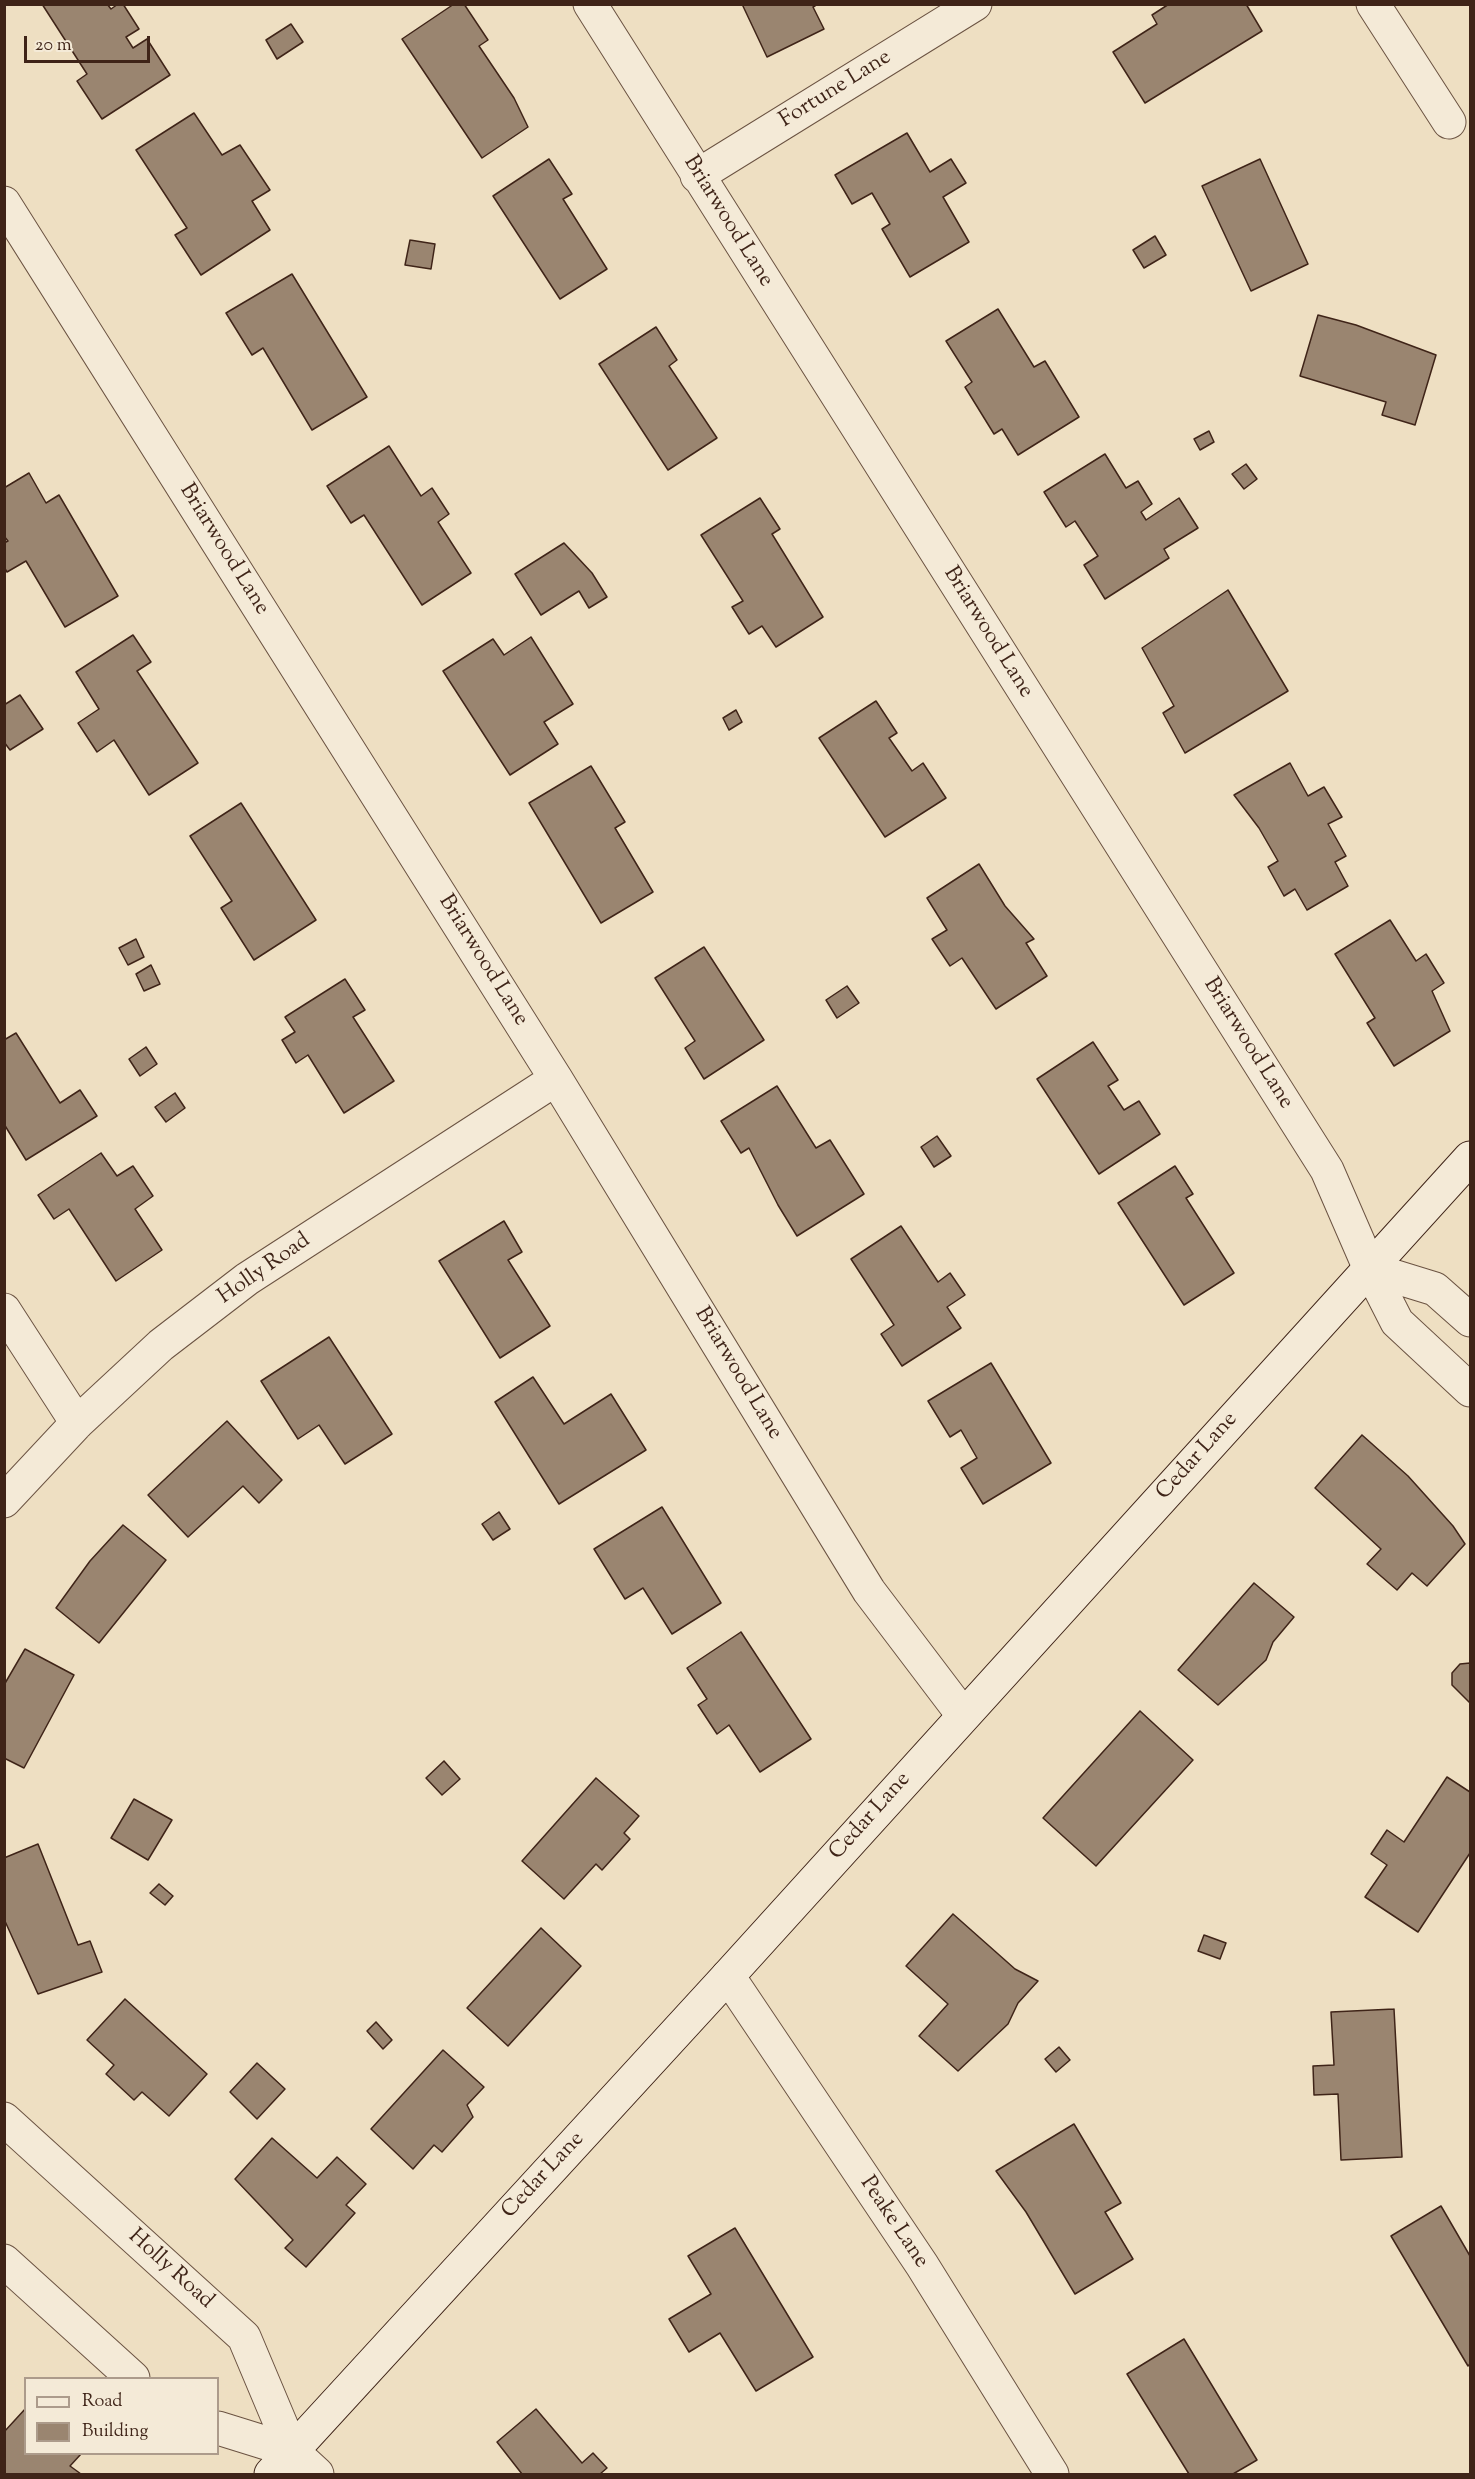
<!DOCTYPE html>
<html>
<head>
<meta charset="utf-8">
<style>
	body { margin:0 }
	#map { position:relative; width:1475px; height:2479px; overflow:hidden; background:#eedfc2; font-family:"Sorts Mill Goudy",serif }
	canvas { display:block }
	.frame { position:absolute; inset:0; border:6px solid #3f2418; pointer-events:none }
	.legend { position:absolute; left:24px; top:2377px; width:195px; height:78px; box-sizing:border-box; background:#f4ead7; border:2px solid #ac9b8b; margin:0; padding:8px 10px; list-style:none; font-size:18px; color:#3f2418 }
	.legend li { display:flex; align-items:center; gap:12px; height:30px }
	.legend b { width:30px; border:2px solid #ac9b8b }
	.scale { position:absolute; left:24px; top:36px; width:126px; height:27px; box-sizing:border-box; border:3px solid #3f2418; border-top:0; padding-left:8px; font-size:18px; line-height:21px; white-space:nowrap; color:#3f2418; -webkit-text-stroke:4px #f4ead7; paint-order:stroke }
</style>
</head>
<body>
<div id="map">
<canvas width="1475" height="2479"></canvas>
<div class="frame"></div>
<ul class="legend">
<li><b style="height:8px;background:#f4ead7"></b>Road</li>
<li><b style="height:16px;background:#9a8570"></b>Building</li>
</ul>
<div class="scale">20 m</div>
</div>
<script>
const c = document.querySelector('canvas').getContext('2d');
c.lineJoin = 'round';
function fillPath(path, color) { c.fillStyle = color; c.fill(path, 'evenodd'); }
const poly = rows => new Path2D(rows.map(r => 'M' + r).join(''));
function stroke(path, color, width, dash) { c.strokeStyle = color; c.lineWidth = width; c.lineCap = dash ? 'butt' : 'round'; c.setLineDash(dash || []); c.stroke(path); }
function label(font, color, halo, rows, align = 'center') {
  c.font = font + ' "Sorts Mill Goudy",serif'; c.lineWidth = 4.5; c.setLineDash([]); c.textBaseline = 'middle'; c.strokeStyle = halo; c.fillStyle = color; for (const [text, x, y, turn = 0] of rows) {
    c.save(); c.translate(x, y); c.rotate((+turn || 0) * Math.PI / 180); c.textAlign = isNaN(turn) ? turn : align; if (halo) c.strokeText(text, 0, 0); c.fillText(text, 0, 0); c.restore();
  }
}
const building = poly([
	[42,4,107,4,111,9,118,4,123,4,139,29,126,37,133,48,147,39,170,75,102,119,77,81,87,74,42,4],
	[454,4,464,4,488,40,479,46,514,98,528,127,482,158,402,39,454,4],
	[742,4,818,4,813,7,824,29,767,57,742,4],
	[1169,4,1246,4,1262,31,1145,103,1113,52,1157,24,1152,15,1169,4],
	[291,24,303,42,277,59,266,40,291,24],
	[194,113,222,155,240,145,270,190,252,201,270,230,201,275,175,235,187,228,136,150,194,113],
	[907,133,930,172,951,159,966,183,943,197,969,242,910,277,882,229,890,224,872,193,852,204,835,175,907,133],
	[549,159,572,194,563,199,607,269,560,299,493,196,549,159],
	[1260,159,1308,264,1251,291,1202,186,1260,159],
	[1155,236,1166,255,1144,268,1133,250,1155,236],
	[410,240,435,244,431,269,405,265,410,240],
	[292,274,367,397,312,430,263,348,252,355,226,313,292,274],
	[998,309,1034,367,1045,361,1079,417,1018,455,1002,429,994,434,965,387,972,382,946,341,998,309],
	[1318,315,1356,325,1436,355,1415,425,1382,415,1386,402,1300,376,1318,315],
	[656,327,677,360,669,366,717,438,668,470,599,364,656,327],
	[1209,431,1214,442,1200,450,1194,439,1209,431],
	[389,446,421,496,432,488,449,514,438,522,471,573,422,605,364,515,351,523,327,486,389,446],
	[1105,454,1126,488,1138,481,1152,504,1141,512,1146,520,1179,498,1198,528,1164,549,1169,558,1105,599,1084,565,1098,556,1075,521,1066,527,1044,492,1105,454],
	[1246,464,1257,479,1244,489,1232,474,1246,464],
	[29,473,46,503,59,495,118,596,65,627,26,561,7,572,4,567,4,543,8,541,4,536,4,488,29,473],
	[760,498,780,529,772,534,823,617,776,647,762,626,749,634,732,607,743,601,701,535,760,498],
	[564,543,592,573,607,597,589,608,579,591,541,615,515,574,564,543],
	[1228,590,1288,691,1185,753,1163,713,1174,706,1142,648,1228,590],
	[133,635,151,662,137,671,198,763,149,795,114,740,97,752,78,723,99,709,76,672,133,635],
	[531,637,573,704,544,722,558,744,510,775,443,671,493,639,504,655,531,637],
	[20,695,43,729,10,750,4,742,4,705,20,695],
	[876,701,897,733,889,738,912,771,923,763,946,798,885,837,819,738,876,701],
	[736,710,742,722,729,730,723,718,736,710],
	[1290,763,1308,796,1324,787,1342,817,1328,824,1346,856,1335,862,1348,886,1307,910,1295,889,1284,896,1268,867,1278,861,1259,828,1234,795,1290,763],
	[591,766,625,822,615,828,653,892,601,923,529,803,591,766],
	[241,803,316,920,254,960,221,908,232,901,190,836,241,803],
	[979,864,1005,906,1034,939,1026,943,1047,976,996,1009,962,958,950,966,932,939,947,930,927,898,979,864],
	[1390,920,1416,961,1426,954,1444,983,1432,991,1450,1031,1394,1066,1367,1023,1375,1018,1335,954,1390,920],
	[136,939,144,957,128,965,119,948,136,939],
	[704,947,764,1040,704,1079,685,1048,695,1041,655,978,704,947],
	[151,965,160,984,144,991,136,974,151,965],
	[345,979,365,1010,353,1017,394,1081,344,1113,308,1055,296,1063,282,1040,295,1032,285,1017,345,979],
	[847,986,859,1003,837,1018,826,1000,847,986],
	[16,1033,60,1103,80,1090,97,1116,26,1160,4,1124,4,1040,16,1033],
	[1093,1042,1118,1080,1108,1086,1124,1110,1139,1101,1160,1134,1099,1174,1037,1079,1093,1042],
	[146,1047,157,1064,140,1076,129,1059,146,1047],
	[777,1086,816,1148,830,1140,864,1194,797,1236,778,1205,749,1148,741,1153,721,1121,777,1086],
	[175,1093,185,1108,166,1122,155,1107,175,1093],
	[937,1136,951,1156,934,1167,921,1147,937,1136],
	[101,1153,117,1176,133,1166,153,1196,135,1209,162,1250,116,1281,69,1209,54,1219,38,1195,101,1153],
	[1175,1166,1193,1194,1186,1198,1234,1273,1184,1305,1118,1203,1175,1166],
	[504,1221,522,1252,508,1260,550,1326,500,1358,439,1261,504,1221],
	[901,1226,938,1282,950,1273,965,1295,947,1307,961,1328,902,1366,881,1334,894,1325,851,1259,901,1226],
	[329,1337,392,1434,345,1464,319,1425,298,1439,261,1381,329,1337],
	[991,1363,1051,1463,983,1504,961,1468,977,1458,961,1430,950,1437,928,1401,991,1363],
	[533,1377,564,1424,611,1394,646,1450,559,1504,495,1402,533,1377],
	[227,1421,282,1480,259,1503,243,1486,188,1537,148,1495,227,1421],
	[1362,1435,1408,1476,1453,1526,1465,1544,1427,1586,1412,1573,1397,1590,1367,1564,1381,1549,1315,1488,1362,1435],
	[662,1507,721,1603,672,1634,643,1588,625,1599,594,1549,662,1507],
	[499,1512,510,1529,493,1540,482,1524,499,1512],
	[123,1525,166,1560,99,1643,56,1608,90,1561,123,1525],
	[1254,1583,1294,1617,1273,1642,1266,1660,1218,1705,1178,1670,1254,1583],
	[741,1632,811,1739,760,1772,729,1725,717,1734,698,1705,707,1699,687,1668,741,1632],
	[25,1649,74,1675,24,1768,4,1758,4,1685,25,1649],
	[1470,1663,1470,1703,1452,1685,1452,1673,1460,1664,1470,1663],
	[1140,1711,1193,1760,1096,1866,1043,1818,1140,1711],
	[444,1761,460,1779,442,1795,426,1778,444,1761],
	[1447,1777,1470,1792,1470,1853,1418,1932,1365,1897,1387,1865,1371,1854,1387,1830,1404,1842,1447,1777],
	[596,1778,639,1816,624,1833,630,1839,602,1870,596,1864,564,1899,522,1861,596,1778],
	[134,1799,172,1820,148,1860,111,1838,134,1799],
	[38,1844,78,1945,90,1941,102,1972,38,1994,4,1919,4,1858,38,1844],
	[159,1884,173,1896,165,1905,150,1893,159,1884],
	[953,1914,1015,1969,1038,1981,1018,2003,1008,2024,958,2071,919,2036,948,2004,906,1966,953,1914],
	[541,1928,581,1966,508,2046,467,2008,541,1928],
	[1204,1935,1226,1943,1220,1959,1198,1951,1204,1935],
	[125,1999,207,2074,169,2116,142,2092,134,2100,106,2074,114,2065,87,2040,125,1999],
	[1394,2009,1402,2157,1341,2160,1338,2094,1314,2095,1313,2066,1334,2065,1331,2012,1394,2009],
	[376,2022,392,2040,383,2049,367,2031,376,2022],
	[1059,2047,1070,2060,1056,2072,1045,2059,1059,2047],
	[443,2050,484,2087,467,2105,473,2117,442,2152,434,2145,413,2169,371,2129,443,2050],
	[257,2063,285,2089,257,2119,230,2092,257,2063],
	[1074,2124,1121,2203,1105,2212,1133,2259,1075,2294,1026,2212,996,2171,1074,2124],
	[272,2138,317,2178,337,2157,366,2184,346,2205,355,2213,306,2267,285,2248,293,2240,235,2179,272,2138],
	[1441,2206,1470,2256,1470,2364,1468,2366,1391,2236,1441,2206],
	[735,2228,813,2357,756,2391,720,2333,689,2352,669,2319,711,2294,688,2256,735,2228],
	[1184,2339,1257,2460,1233,2474,1189,2474,1127,2374,1184,2339],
	[26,2408,26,2454,81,2454,70,2466,81,2474,4,2474,4,2432,26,2408],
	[536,2409,582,2463,593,2453,607,2468,600,2474,522,2474,497,2442,536,2409]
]);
fillPath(building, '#9a8570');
stroke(building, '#3f2418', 1.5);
const minor = poly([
	[590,4,1327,1170,1370,1269,1397,1322,1470,1390],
	[1373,4,1449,122],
	[697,176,975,4],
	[4,203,556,1079,869,1591,963,1715],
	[1370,1269,1435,1289,1470,1320],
	[4,1310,77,1423],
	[4,1501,77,1423,161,1345,247,1279,556,1079],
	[728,1976,922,2265,1052,2474],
	[4,2119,244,2337,292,2451,317,2474],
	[4,2261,133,2378],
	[218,2428,292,2451]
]);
const secondary = poly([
	[271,2474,728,1976,1470,1158]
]);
stroke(minor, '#6b5342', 35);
stroke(secondary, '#3f2418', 35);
stroke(minor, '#f4ead7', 33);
stroke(secondary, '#f4ead7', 33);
label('22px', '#3f2418', '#f4ead7', [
	["Fortune Lane",836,90,-32],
	["Briarwood Lane",727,222,58],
	["Briarwood Lane",223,550,58],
	["Briarwood Lane",987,633,58],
	["Briarwood Lane",482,961,58],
	["Briarwood Lane",1247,1044,58],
	["Holly Road",265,1270,-35],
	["Briarwood Lane",737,1374,59],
	["Cedar Lane",1198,1457,-48],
	["Cedar Lane",871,1817,-48],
	["Cedar Lane",544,2176,-47],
	["Peake Lane",893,2223,56],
	["Holly Road",170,2270,42]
]);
</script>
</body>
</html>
